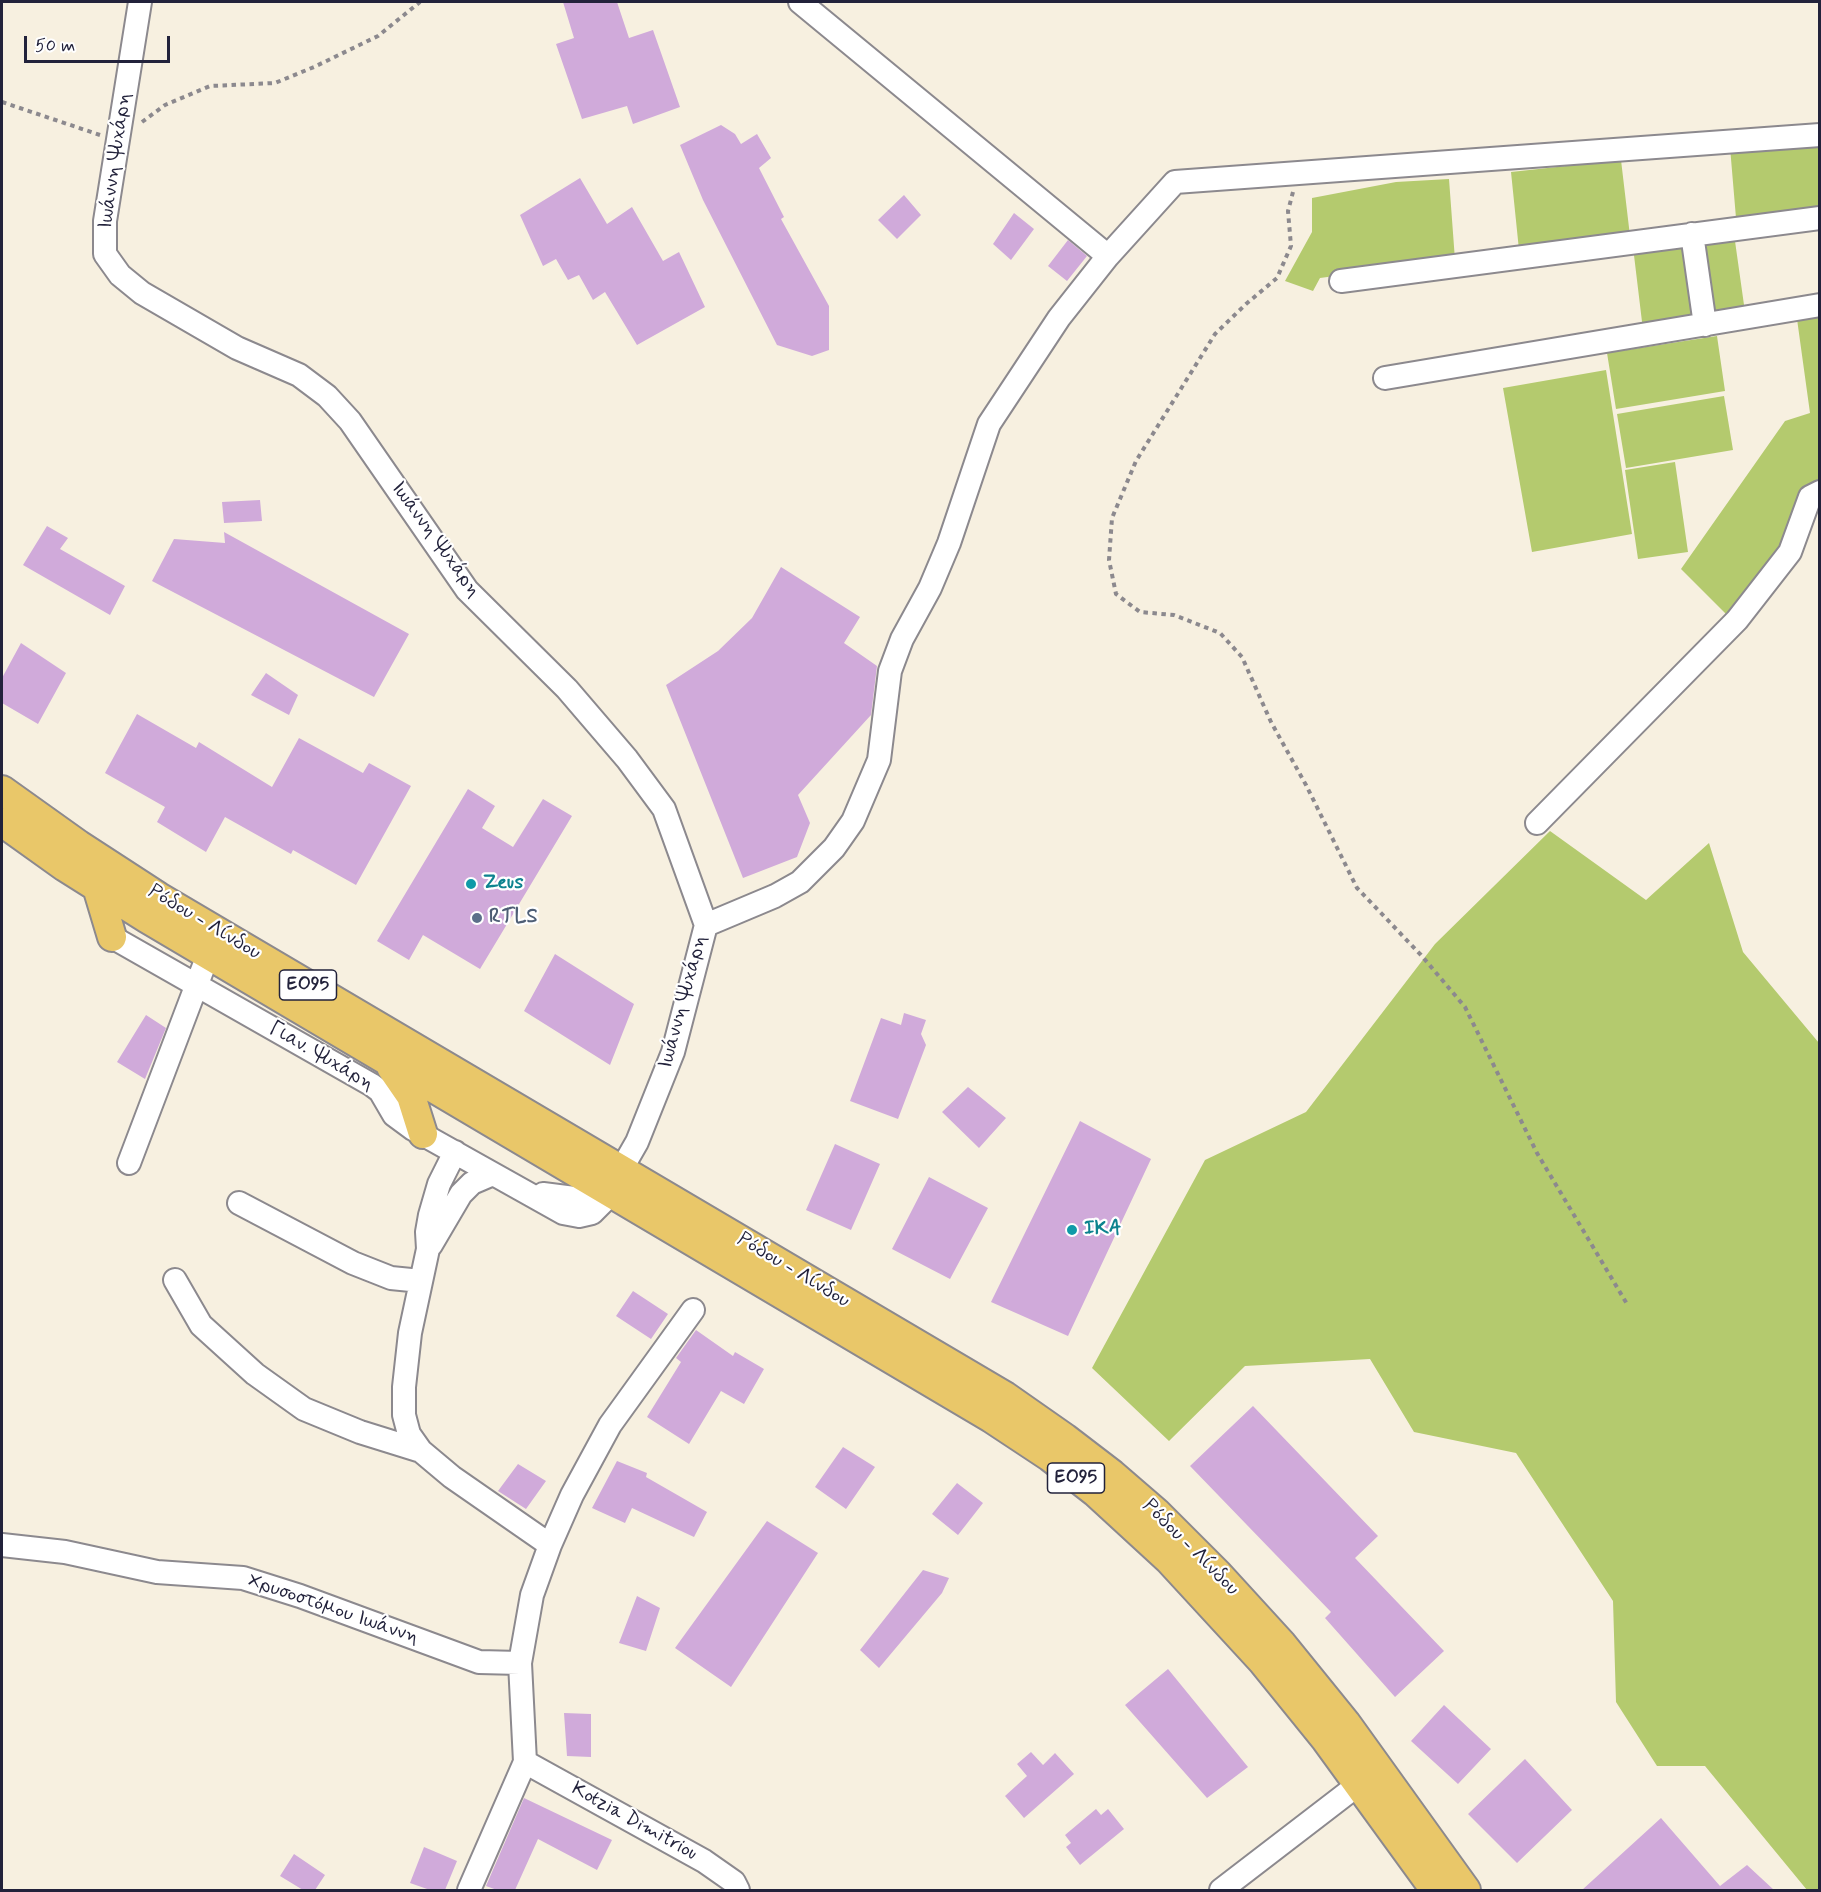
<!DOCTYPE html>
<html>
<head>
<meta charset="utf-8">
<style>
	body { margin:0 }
	#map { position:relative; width:1821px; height:1892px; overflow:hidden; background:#f7f0e0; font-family:Mynerve,sans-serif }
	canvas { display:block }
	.frame { position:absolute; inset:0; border:3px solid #22223b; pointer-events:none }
	.scale { position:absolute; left:24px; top:36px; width:146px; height:27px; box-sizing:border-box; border:3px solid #22223b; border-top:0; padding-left:8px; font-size:18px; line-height:21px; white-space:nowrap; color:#22223b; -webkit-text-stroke:4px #fff; paint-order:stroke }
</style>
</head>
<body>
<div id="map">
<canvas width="1821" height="1892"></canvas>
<div class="frame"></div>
<div class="scale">50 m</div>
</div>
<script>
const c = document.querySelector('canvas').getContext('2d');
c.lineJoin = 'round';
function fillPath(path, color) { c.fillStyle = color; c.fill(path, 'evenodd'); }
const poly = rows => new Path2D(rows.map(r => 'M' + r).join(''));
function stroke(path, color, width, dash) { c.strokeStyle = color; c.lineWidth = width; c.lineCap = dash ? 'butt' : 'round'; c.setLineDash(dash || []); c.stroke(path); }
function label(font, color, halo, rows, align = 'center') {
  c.font = font + ' Mynerve,sans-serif'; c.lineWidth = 4.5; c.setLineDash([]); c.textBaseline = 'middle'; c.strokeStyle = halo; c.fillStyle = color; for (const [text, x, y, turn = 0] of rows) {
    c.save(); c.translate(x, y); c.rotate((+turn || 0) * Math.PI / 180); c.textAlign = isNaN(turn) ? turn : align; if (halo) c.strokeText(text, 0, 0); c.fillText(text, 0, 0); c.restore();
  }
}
fillPath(poly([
	[1819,140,1819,209,1736,218,1730,147],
	[1621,160,1630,236,1519,250,1511,172],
	[1449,179,1455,260,1320,278,1313,291,1285,281,1312,232,1312,198,1396,182],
	[1734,234,1745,312,1643,330,1633,247],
	[1819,315,1819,487,1785,549,1731,619,1681,569,1785,421,1810,413,1797,319],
	[1717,336,1725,391,1616,409,1607,353],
	[1606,370,1632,534,1532,552,1503,388],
	[1724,396,1733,450,1626,468,1617,414],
	[1675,462,1688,552,1638,559,1625,470],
	[1550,831,1646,900,1709,843,1743,952,1819,1043,1819,1890,1807,1890,1705,1766,1657,1766,1616,1702,1613,1601,1516,1453,1414,1432,1370,1359,1245,1366,1169,1441,1092,1368,1205,1160,1306,1112,1435,944]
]), '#b4ca6e');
fillPath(poly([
	[563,2,617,2,629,38,653,30,680,107,633,124,627,106,582,119,556,44,574,38],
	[721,125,735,134,741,144,757,134,771,158,759,168,784,217,781,219,829,306,829,350,812,356,777,345,703,200,680,145],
	[580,178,607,224,632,207,663,261,679,252,705,307,637,345,605,292,593,300,579,275,568,280,556,259,543,266,520,215],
	[904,195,921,215,897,239,878,220],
	[1014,213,1034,229,1011,260,993,244],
	[1068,240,1087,256,1067,281,1048,266],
	[260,500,262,521,224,523,222,502],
	[47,526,68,538,60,549,125,586,110,615,23,565],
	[224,532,409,634,374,697,152,581,174,539,225,543],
	[781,567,860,617,844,643,877,666,871,715,798,795,810,823,797,857,743,878,666,685,718,651,752,618],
	[21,643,66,673,38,724,2,703,2,678],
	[266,673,298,695,289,715,251,695],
	[137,714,196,748,199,742,272,787,299,738,363,773,369,763,411,786,356,885,293,850,291,854,225,817,206,852,157,822,165,807,105,773],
	[468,789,495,806,482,828,513,847,543,799,572,816,480,969,423,935,409,960,377,941],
	[555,954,634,1004,610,1065,524,1011],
	[904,1013,926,1020,921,1034,926,1045,898,1119,850,1101,881,1018,901,1025],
	[146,1015,166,1028,145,1079,117,1062],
	[968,1087,1006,1118,979,1148,942,1112],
	[1080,1121,1151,1159,1068,1336,991,1302],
	[835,1144,880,1164,851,1230,806,1210],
	[929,1177,988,1208,950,1279,892,1249],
	[633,1291,668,1314,651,1339,616,1316],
	[696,1330,733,1356,735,1352,764,1369,744,1404,721,1391,689,1444,647,1417,681,1362,676,1358],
	[1253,1406,1378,1536,1355,1558,1444,1651,1395,1697,1325,1618,1331,1612,1190,1466],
	[843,1447,875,1467,846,1509,815,1487],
	[617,1461,647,1473,646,1477,707,1512,694,1537,632,1508,625,1523,592,1508],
	[518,1464,546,1481,526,1509,498,1491],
	[957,1483,983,1503,958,1535,932,1514],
	[767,1521,818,1553,731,1687,675,1648],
	[923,1570,949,1578,942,1593,879,1668,860,1650],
	[637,1596,660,1608,646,1651,619,1643],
	[1168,1669,1248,1767,1207,1798,1125,1705],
	[1444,1705,1491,1749,1458,1784,1411,1741],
	[564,1713,591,1714,591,1757,567,1756],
	[1031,1752,1043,1765,1055,1753,1074,1774,1024,1818,1005,1796,1027,1776,1017,1764],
	[1525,1759,1572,1810,1517,1863,1468,1814],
	[524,1798,612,1840,597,1870,538,1839,515,1890,497,1890,486,1886],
	[1096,1809,1101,1815,1108,1809,1124,1829,1080,1865,1066,1847,1071,1843,1065,1835],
	[1661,1818,1720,1886,1747,1865,1774,1890,1582,1890],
	[424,1847,457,1861,445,1890,430,1890,410,1883],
	[294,1854,325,1875,315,1890,303,1890,280,1876]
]), '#d0aada');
const minor = poly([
	[800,2,1108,256],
	[1692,234,1705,325],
	[1341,281,1820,218],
	[1385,378,1820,305],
	[1537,823,1737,620,1790,552,1810,497,1820,492],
	[706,925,775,896,800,882,834,848,853,821,879,760,890,671,902,639,930,588,949,543,989,424,1059,318,1108,256,1175,182,1820,135],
	[112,937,372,1085,380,1091,394,1115,413,1129,563,1213,579,1216,592,1213,602,1203,637,1142,673,1052,706,925,664,809,627,759,567,689,467,590,350,421,327,396,299,375,237,348,142,293,120,275,105,254,105,221,140,2],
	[455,1152,439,1184,430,1215,427,1232,428,1249,410,1333,404,1387,404,1415,409,1434,421,1451,452,1477,550,1545],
	[129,1163,208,955],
	[543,1194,582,1199,609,1190],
	[239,1203,353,1263,391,1278,421,1281],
	[431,1245,461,1194,472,1183,493,1174],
	[175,1280,201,1325,255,1374,304,1409,360,1432,421,1451],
	[2,1545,65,1552,157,1572,243,1578,300,1596,479,1662,520,1663],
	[525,1762,704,1861,734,1882,738,1890],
	[469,1890,525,1762,520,1663,532,1595,550,1545,572,1495,610,1425,693,1310],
	[1221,1890,1359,1784]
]);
const major = poly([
	[2,790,79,845,159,897,1005,1396,1065,1438,1112,1474,1156,1512,1218,1574,1282,1644,1346,1723,1466,1890],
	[2,822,65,867,146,918,991,1418,1050,1457,1095,1492,1169,1560,1262,1661,1326,1740,1435,1890],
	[97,887,112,937],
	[391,1067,411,1096,423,1134]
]);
stroke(minor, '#8c898e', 26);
stroke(major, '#8c898e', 32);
stroke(poly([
	[2,102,100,135],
	[142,122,165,105,210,86,275,83,314,67,378,36,420,2],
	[1293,192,1288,211,1291,246,1277,278,1246,304,1215,334,1136,461,1112,518,1109,560,1116,594,1140,612,1174,615,1220,633,1242,657,1271,722,1306,785,1357,888,1421,955,1465,1007,1537,1153,1627,1304]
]), '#8c898e', 4, [4.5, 4.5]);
stroke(minor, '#fff', 22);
stroke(major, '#e9c769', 28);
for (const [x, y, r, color] of [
	[471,884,6,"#0f9aa8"],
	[477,918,6,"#5c6f8a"],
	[1072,1230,6,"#0f9aa8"]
]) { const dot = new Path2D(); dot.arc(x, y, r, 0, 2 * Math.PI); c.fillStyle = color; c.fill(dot); stroke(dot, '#fff', 2); }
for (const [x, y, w] of [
	[308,985,57],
	[1076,1478,57]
]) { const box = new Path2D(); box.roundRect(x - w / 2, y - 15, w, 30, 4.5); c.fillStyle = '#fff'; c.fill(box); stroke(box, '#22223b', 1.5); }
label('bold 18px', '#22223b', null, [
	["ΕΟ95",308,985],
	["ΕΟ95",1076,1478]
]);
label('20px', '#22223b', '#fff', [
	["Ιωάννη Ψυχάρη",116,161,-82],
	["Ιωάννη Ψυχάρη",435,540,54],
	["Ρόδου - Λίνδου",204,923,31],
	["Ιωάννη Ψυχάρη",684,1002,-75],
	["Γιαν. Ψυχάρη",321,1057,30],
	["Ρόδου - Λίνδου",793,1271,31],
	["Ρόδου - Λίνδου",1190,1548,45],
	["Χρυσοστόμου Ιωάννη",333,1610,19],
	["Kotzia Dimitriou",634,1822,29]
]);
label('bold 20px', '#0d838f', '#fff', [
	["Zeus",483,884],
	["IKA",1084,1230]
], 'left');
label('bold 20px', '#4e5e75', '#fff', [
	["RTLS",489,918]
], 'left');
</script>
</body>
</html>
